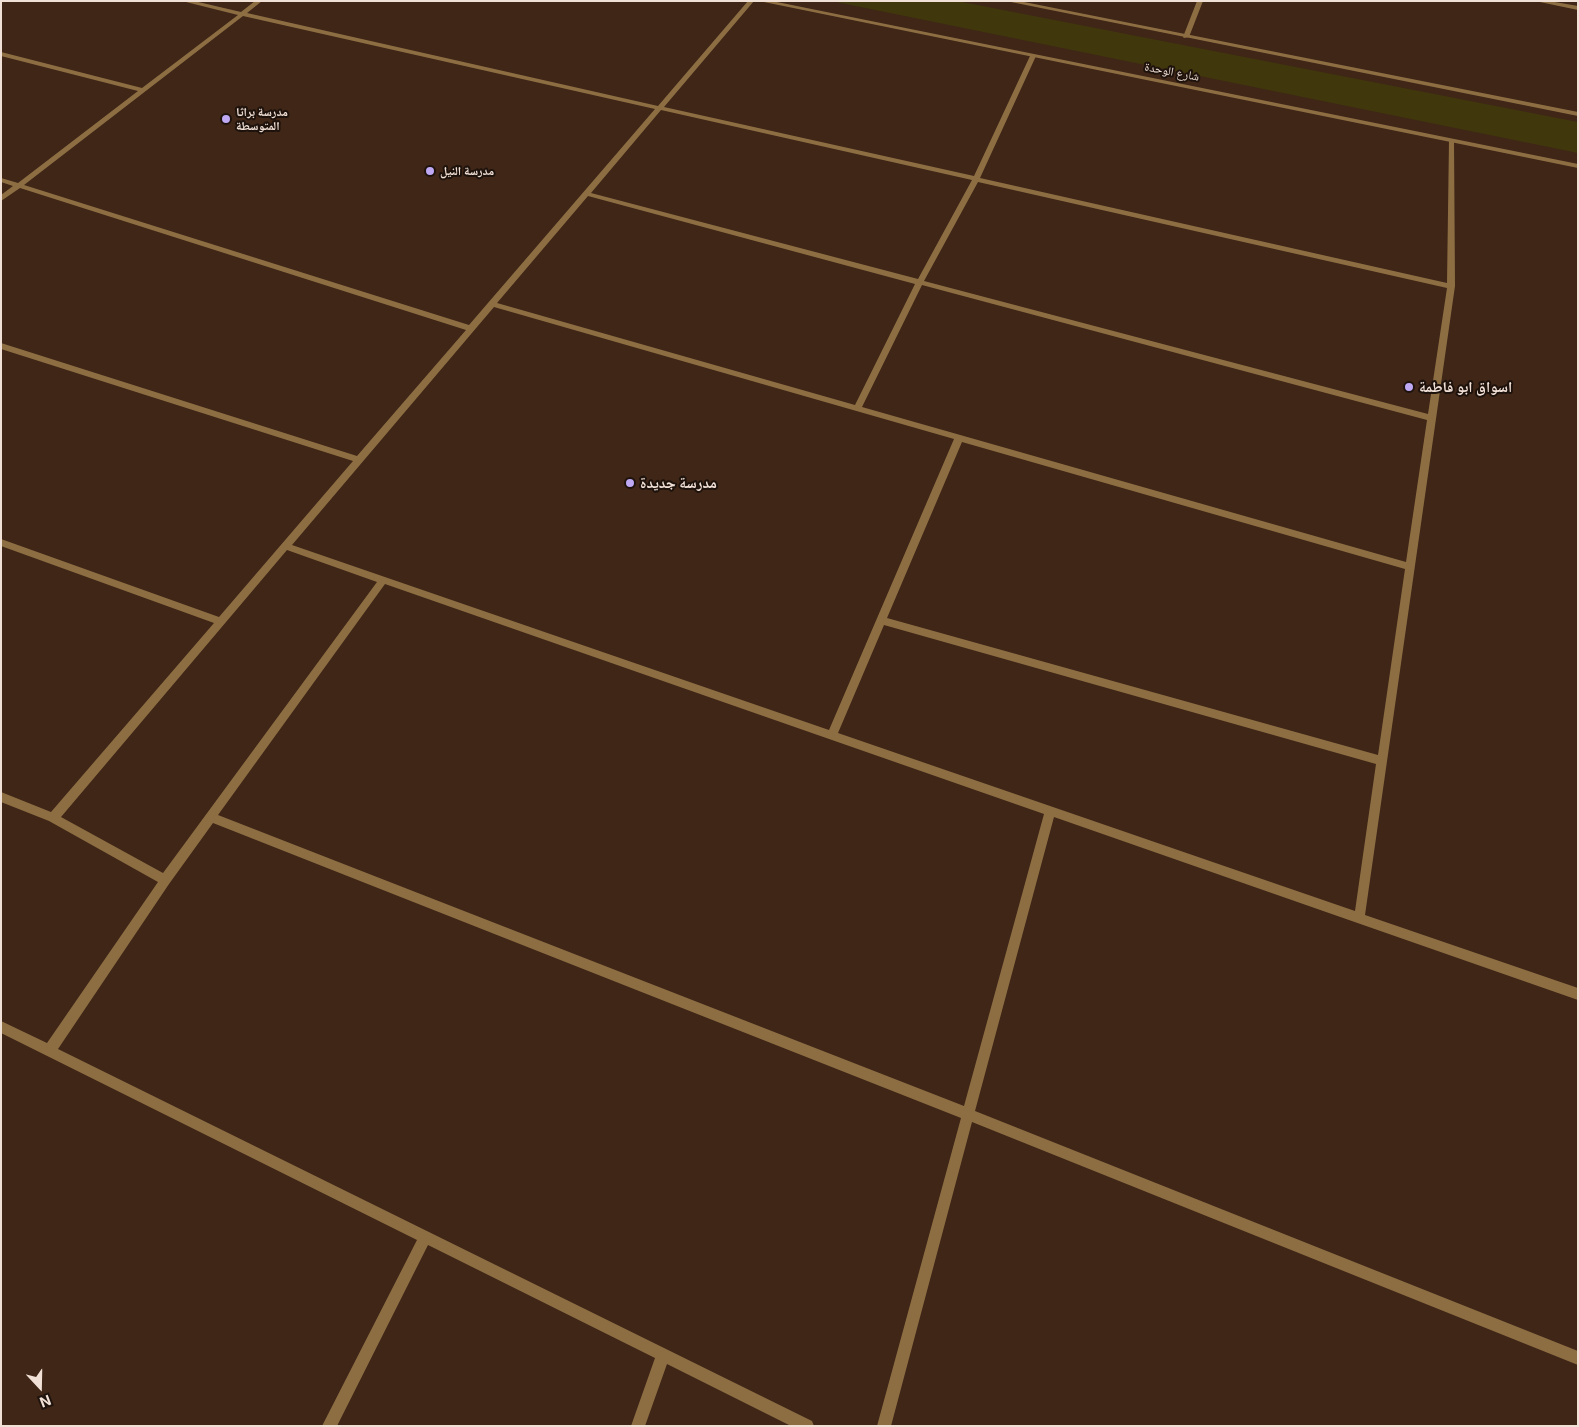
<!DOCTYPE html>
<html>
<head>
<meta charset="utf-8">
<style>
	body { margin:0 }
	#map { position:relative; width:1579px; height:1427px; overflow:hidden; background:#3f2617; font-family:Inter,sans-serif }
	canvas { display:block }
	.frame { position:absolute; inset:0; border:2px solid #f1e0d6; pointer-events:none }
	.north { position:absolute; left:15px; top:1362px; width:50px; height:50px; -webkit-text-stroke:4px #1e120c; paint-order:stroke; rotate:159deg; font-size:14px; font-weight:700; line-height:20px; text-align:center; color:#f1e0d6 }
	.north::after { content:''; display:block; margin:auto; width:18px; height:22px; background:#f1e0d6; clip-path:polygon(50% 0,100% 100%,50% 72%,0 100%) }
</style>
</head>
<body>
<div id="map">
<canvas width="1579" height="1427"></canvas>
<div class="frame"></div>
<div class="north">N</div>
</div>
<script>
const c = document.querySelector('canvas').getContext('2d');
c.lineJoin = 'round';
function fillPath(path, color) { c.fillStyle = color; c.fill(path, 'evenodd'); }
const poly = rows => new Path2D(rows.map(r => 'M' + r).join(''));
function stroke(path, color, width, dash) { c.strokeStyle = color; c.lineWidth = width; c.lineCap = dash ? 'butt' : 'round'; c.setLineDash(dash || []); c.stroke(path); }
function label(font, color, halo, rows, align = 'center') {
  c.font = font + ' Inter,"Noto Naskh Arabic",sans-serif'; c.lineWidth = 4; c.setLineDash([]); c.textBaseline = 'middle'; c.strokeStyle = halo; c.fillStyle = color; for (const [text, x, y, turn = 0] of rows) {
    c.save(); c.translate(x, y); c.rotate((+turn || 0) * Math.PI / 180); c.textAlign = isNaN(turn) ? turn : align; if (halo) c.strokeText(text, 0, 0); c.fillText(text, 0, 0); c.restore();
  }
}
fillPath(poly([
	[831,1,957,1,1578,122,1578,153]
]), '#40370d');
fillPath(poly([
	[182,1,194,1,241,12,255,1,262,1,247,13,658,106,748,1,754,1,664,107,974,176,1030,56,1033,54,1036,56,980,178,1447,283,1449,140,1454,139,1455,286,1365,915,1578,988,1578,1000,1054,817,975,1111,1578,1351,1578,1365,972,1122,891,1426,877,1426,961,1118,213,823,169,884,58,1049,812,1421,814,1426,791,1426,667,1364,645,1426,631,1426,655,1358,428,1245,337,1426,322,1426,417,1240,1,1033,1,1021,47,1043,158,882,49,821,1,802,1,792,51,812,214,623,1,546,1,539,219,617,353,461,1,349,1,343,357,456,466,330,20,188,1,201,1,195,13,186,1,182,1,178,18,183,138,91,1,56,1,52,142,88,238,15,182,1],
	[243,16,655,109,469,325,24,185,243,16],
	[661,110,972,180,918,279,591,193,661,110],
	[978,182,1447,288,1428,414,924,281,978,182],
	[588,196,915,284,855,405,497,303,588,196],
	[922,285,1427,420,1406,562,862,407,922,285],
	[494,307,954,439,829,730,292,545,494,307],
	[962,442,1405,569,1378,755,887,618,962,442],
	[287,550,377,582,163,873,61,817,287,550],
	[385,584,1044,814,964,1106,218,815,385,584],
	[884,625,1376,764,1355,911,838,733,884,625],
	[1197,1,1203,1,1189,37,1184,38,1183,37,1197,1],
	[1535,1,1549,1,1578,6,1578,10,1535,1]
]), '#8d6e43');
fillPath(poly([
	[759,1,772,1,1578,164,1578,168,759,1],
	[1006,1,1019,1,1578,112,1578,116,1006,1]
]), '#8d6e43');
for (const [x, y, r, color] of [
	[226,119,5,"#bfa9f4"],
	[430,171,5,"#bfa9f4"],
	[1409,387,5,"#bfa9f4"],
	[630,483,5,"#bfa9f4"]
]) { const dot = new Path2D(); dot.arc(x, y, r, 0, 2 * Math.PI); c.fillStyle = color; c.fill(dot); stroke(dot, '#1e120c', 2); }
label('12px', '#f1e0d6', '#1e120c', [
	["شارع الوحدة",1172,72,11]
]);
label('bold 12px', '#f1e0d6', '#1e120c', [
	["مدرسة براثا",236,112],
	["المتوسطة",236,126],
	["مدرسة النيل",440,171]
], 'left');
label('bold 15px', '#f1e0d6', '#1e120c', [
	["اسواق ابو فاطمة",1419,387],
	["مدرسة جديدة",640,483]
], 'left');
</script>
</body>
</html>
